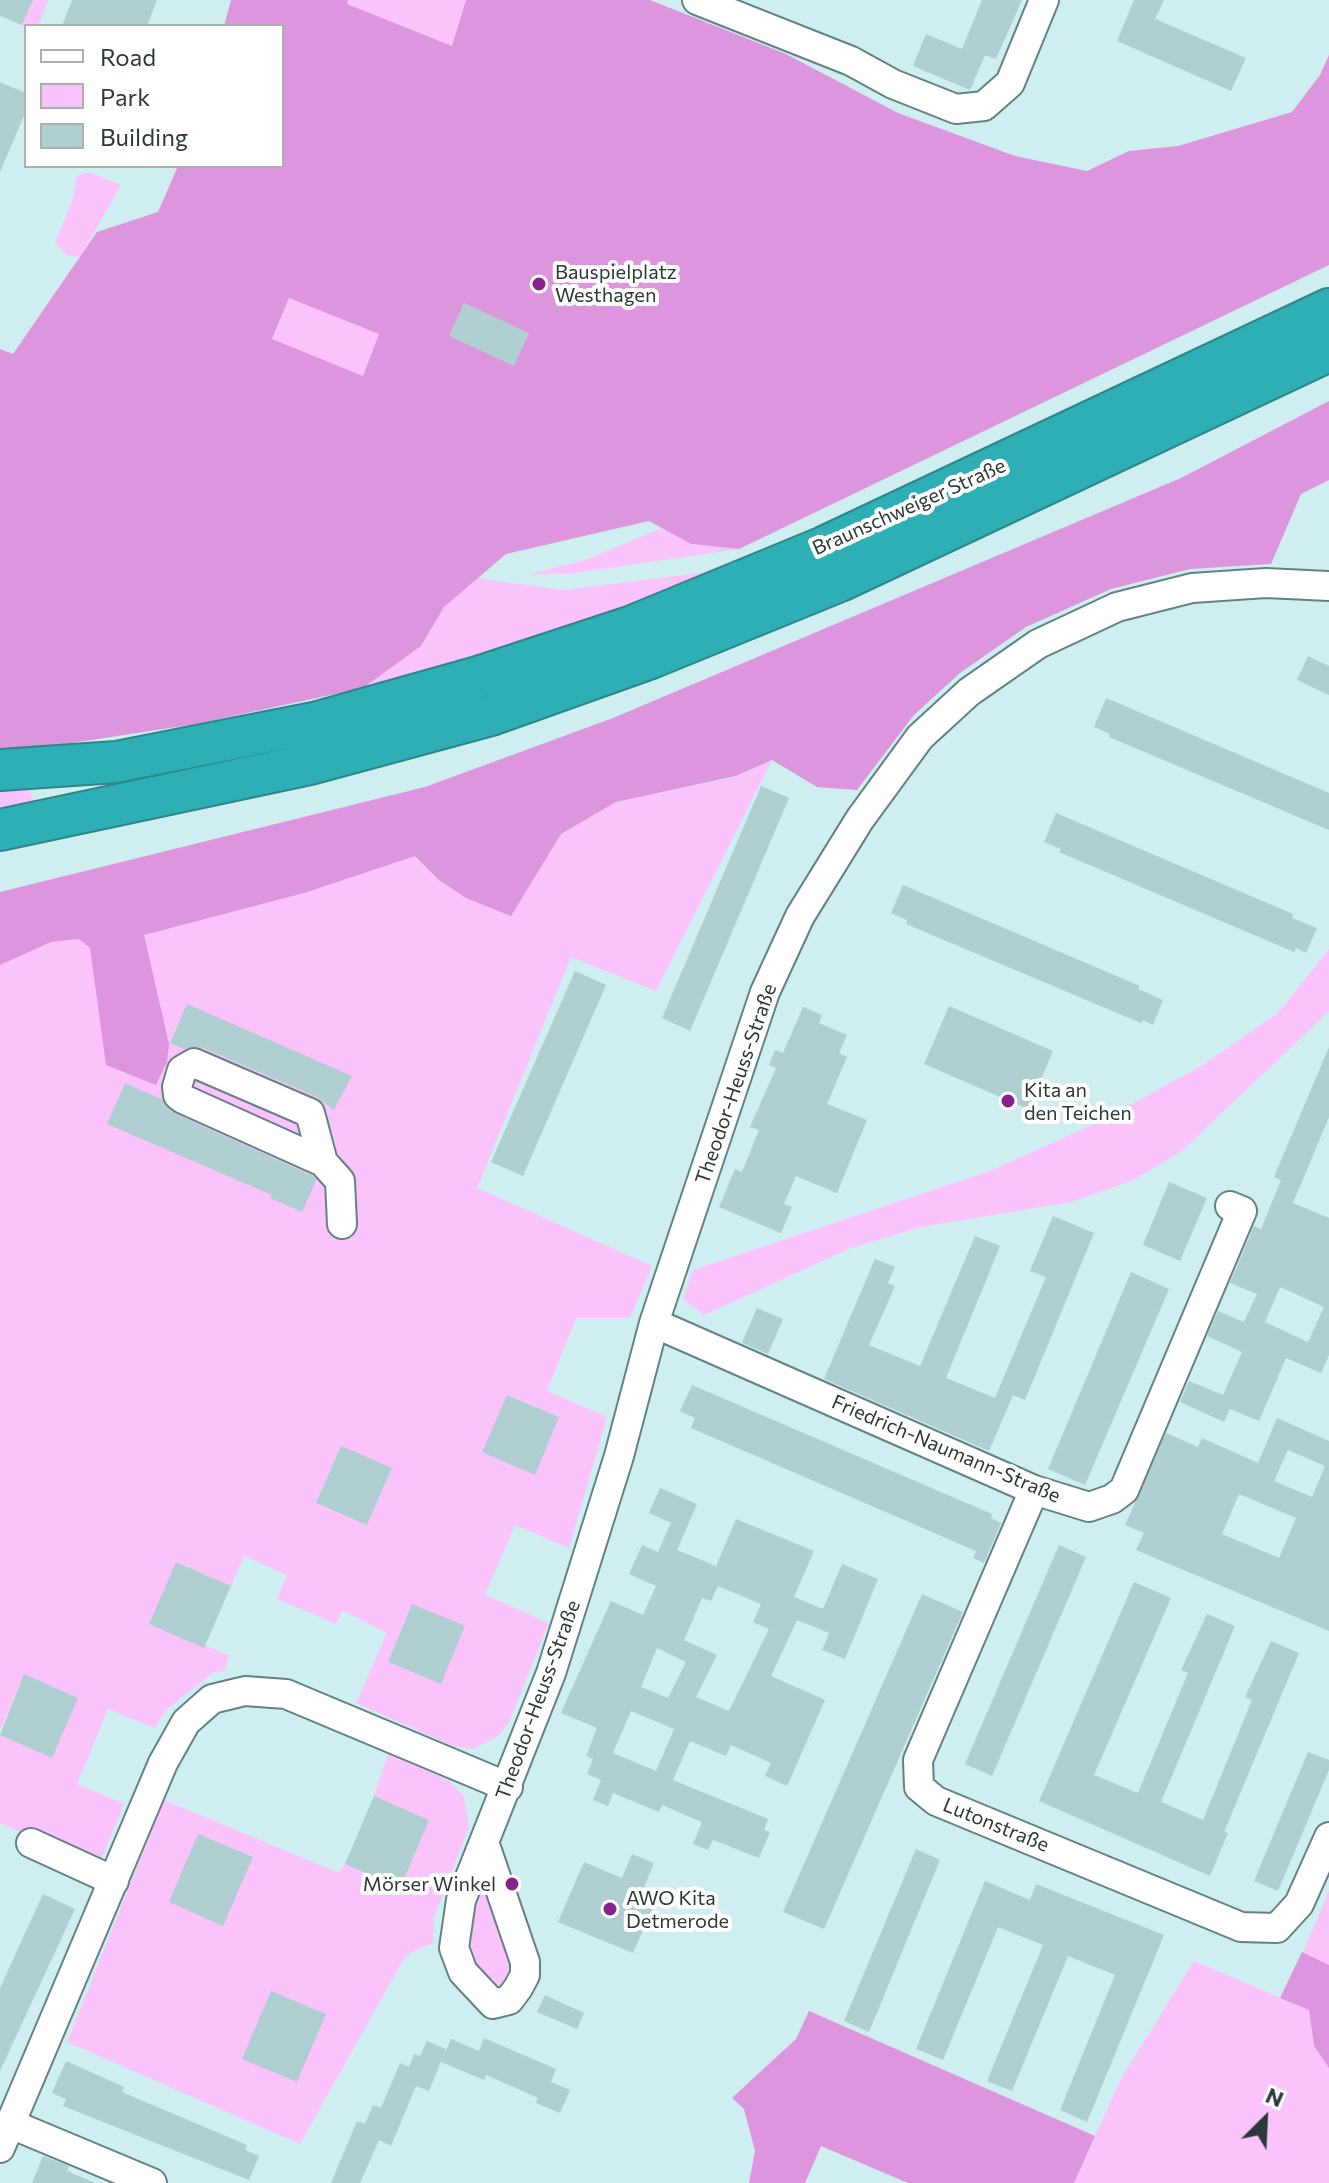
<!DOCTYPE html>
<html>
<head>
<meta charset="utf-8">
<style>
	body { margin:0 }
	#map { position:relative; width:1329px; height:2183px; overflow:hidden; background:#ceeef0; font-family:Commissioner,sans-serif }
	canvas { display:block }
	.legend { position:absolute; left:24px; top:24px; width:260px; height:144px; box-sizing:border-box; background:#fff; border:2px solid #abb0b0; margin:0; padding:10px 14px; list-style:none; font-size:24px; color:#2c3939 }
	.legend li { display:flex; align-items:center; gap:16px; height:40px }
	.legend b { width:40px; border:2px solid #abb0b0 }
	.north { position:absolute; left:1225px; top:2079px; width:80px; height:80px; -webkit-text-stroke:6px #fff; paint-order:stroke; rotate:24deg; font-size:22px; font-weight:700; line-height:32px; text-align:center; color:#2c3939 }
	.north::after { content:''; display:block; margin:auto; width:28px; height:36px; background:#2c3939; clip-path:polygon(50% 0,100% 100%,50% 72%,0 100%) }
</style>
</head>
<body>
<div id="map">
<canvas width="1329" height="2183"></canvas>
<ul class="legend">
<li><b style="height:10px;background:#fff"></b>Road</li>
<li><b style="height:22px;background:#fbc3fb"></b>Park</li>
<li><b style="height:22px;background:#afcfd1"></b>Building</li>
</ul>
<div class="north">N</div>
</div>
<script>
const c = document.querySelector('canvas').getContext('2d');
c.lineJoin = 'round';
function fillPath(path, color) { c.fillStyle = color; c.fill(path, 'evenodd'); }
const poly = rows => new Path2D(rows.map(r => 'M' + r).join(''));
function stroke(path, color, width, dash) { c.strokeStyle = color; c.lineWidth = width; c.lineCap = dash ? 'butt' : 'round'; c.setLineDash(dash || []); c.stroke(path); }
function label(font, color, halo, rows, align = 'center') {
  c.font = font + ' Commissioner,sans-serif'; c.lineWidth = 8; c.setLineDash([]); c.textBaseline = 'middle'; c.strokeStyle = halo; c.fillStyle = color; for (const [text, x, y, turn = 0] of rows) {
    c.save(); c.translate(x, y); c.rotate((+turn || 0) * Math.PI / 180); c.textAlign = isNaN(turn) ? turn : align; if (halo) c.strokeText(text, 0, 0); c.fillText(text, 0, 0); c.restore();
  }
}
fillPath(poly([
	[33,0,48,0,38,26,26,27,22,25],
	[348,0,466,0,452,46,346,4],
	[89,172,121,185,80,257,68,256,55,243,73,199,77,176],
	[289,297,380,334,363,376,272,340],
	[662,528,691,544,739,549,567,574,531,574,588,559],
	[724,570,508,649,363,688,421,646,444,607,476,578,563,590],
	[772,760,656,991,571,957,477,1188,652,1266,630,1318,576,1318,547,1391,607,1417,569,1548,515,1525,485,1595,549,1623,509,1722,498,1736,473,1749,453,1746,356,1703,387,1633,342,1610,336,1624,277,1599,287,1575,244,1556,231,1586,177,1562,149,1624,229,1655,225,1671,214,1672,185,1695,166,1710,155,1728,108,1709,77,1784,124,1804,98,1867,0,1823,0,1735,52,1757,78,1698,24,1675,0,1730,0,892,561,834,616,802,736,777],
	[507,1395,559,1417,535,1474,483,1452],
	[341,1446,392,1469,367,1525,316,1503],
	[412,1605,441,1684,388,1662],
	[28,783,35,808,0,815,0,786],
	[1329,949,1329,1011,1182,1151,1134,1180,1071,1202,921,1227,851,1248,704,1315,683,1299,693,1270,990,1171,1099,1122,1203,1065,1278,1013],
	[388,1754,450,1781,464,1797,469,1827,434,1917,433,1943,410,1953,402,1962,300,2144,67,2042,164,1800,339,1873,345,1864,399,1888,429,1820,374,1796],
	[481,1881,485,1881,507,1934,512,1967,508,1978,500,1985,490,1983,471,1961,467,1943,466,1926],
	[1329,1891,1329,1965,1303,1952],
	[1194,1961,1309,2010,1314,2046,1329,2068,1329,2183,1074,2183,1122,2077]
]), '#fbc3fb');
fillPath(poly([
	[231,0,348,0,347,4,452,46,466,0,650,0,786,54,898,113,1015,156,1087,171,1129,151,1178,146,1292,112,1320,75,1329,55,1329,265,739,549,691,544,649,521,506,554,444,607,421,646,363,688,196,724,0,754,0,349,13,354,97,232,158,212,178,166,282,166,282,26,224,26],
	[289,298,379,334,363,376,272,339],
	[1329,401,1329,480,1301,494,1271,564,1190,569,1111,589,1026,627,960,673,914,715,857,790,817,787,772,760,736,776,616,802,561,834,511,916,466,898,439,880,415,856,304,893,144,935,169,1044,167,1062,156,1085,106,1065,90,948,79,939,51,942,0,965,0,892,425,787,613,718,1181,478],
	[1302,1952,1329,1965,1329,2068,1314,2046,1309,2010,1280,1998],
	[809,2011,1095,2136,1074,2183,908,2183,821,2146,805,2183,749,2183,755,2151,744,2109,732,2098,796,2039]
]), '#dd96de');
fillPath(poly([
	[0,0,33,0,22,25,0,16],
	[72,0,157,0,147,26,62,26],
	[982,0,1022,0,996,59,985,55,970,90,913,66,926,34,962,49],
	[1134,0,1164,0,1155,19,1246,58,1231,91,1117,41],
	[0,82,26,93,26,111,0,172],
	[464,303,529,333,514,366,449,336],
	[1308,656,1329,666,1329,695,1297,680],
	[1106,698,1329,793,1329,830,1109,737,1110,734,1094,727],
	[761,786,789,798,690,1031,662,1018],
	[1056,813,1293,914,1292,918,1317,928,1306,953,1296,948,1294,952,1059,852,1061,849,1044,842],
	[903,885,1140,986,1138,989,1163,1000,1153,1025,1143,1020,1141,1023,906,924,907,920,891,913],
	[575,971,606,985,523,1176,491,1162],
	[187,1004,352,1076,334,1110,317,1097,201,1047,184,1049,170,1043],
	[949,1006,1053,1051,1028,1109,924,1064],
	[803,1007,822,1015,819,1023,847,1035,839,1053,847,1057,827,1104,867,1120,837,1193,796,1176,784,1204,792,1207,781,1233,719,1207,735,1169,742,1172,759,1130,750,1127,776,1068,769,1065,775,1050,783,1053],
	[1329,1047,1329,1117,1293,1203,1329,1218,1329,1355,1321,1373,1286,1358,1259,1421,1230,1409,1224,1422,1180,1402,1189,1381,1223,1395,1242,1352,1207,1336,1218,1311,1244,1322,1257,1294,1230,1283,1254,1226,1261,1229,1281,1180,1274,1177],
	[1280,1287,1324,1307,1308,1342,1265,1322],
	[125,1083,163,1100,176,1114,313,1176,316,1180,302,1212,270,1198,272,1195,107,1124],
	[1169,1182,1207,1198,1180,1261,1143,1245],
	[1053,1216,1094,1233,1025,1400,1013,1395,989,1451,824,1379,875,1259,895,1267,888,1283,895,1286,869,1345,920,1366,975,1236,1000,1246,946,1378,995,1398,1046,1277,1030,1271],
	[1131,1272,1169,1289,1085,1485,1048,1469],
	[757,1308,783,1319,768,1354,742,1343],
	[692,1385,992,1514,991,1518,1001,1523,984,1563,973,1558,976,1551,691,1428,695,1418,680,1411],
	[507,1395,559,1417,535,1475,482,1452],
	[1277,1418,1329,1441,1329,1631,1136,1550,1144,1533,1125,1525,1166,1433,1198,1447,1202,1438,1258,1463],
	[1288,1450,1325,1466,1312,1497,1274,1481],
	[1239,1494,1296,1518,1279,1558,1222,1534],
	[341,1446,392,1468,367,1525,316,1503],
	[660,1488,697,1504,677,1550,716,1566,736,1519,814,1551,794,1597,823,1609,842,1564,878,1579,845,1659,822,1650,829,1633,797,1620,771,1676,825,1700,787,1786,765,1776,771,1763,731,1745,726,1756,690,1741,673,1780,768,1819,764,1830,770,1832,759,1858,713,1840,708,1850,693,1844,702,1822,662,1805,659,1812,613,1793,608,1806,593,1800,601,1780,587,1774,593,1759,586,1756,597,1728,561,1713,611,1601,643,1615,656,1586,629,1574,642,1545,658,1552,671,1523,649,1513],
	[718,1586,761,1604,753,1622,769,1629,729,1711,696,1697,717,1655,684,1640,702,1598,711,1601],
	[657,1648,686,1662,668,1698,641,1687],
	[631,1711,674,1729,656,1771,613,1753],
	[1059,1545,1086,1557,992,1776,965,1764],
	[176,1562,231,1586,204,1648,149,1624],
	[1134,1582,1171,1598,1094,1775,1138,1793,1188,1673,1181,1670,1207,1614,1235,1626,1161,1802,1203,1820,1252,1700,1245,1697,1271,1641,1299,1653,1224,1832,1228,1833,1210,1876,1039,1801],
	[922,1594,963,1612,824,1929,783,1912],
	[412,1604,465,1626,441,1684,388,1662],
	[24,1674,78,1698,52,1758,0,1735],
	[1308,1752,1329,1760,1329,1770,1278,1891,1254,1881],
	[374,1796,429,1820,400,1888,345,1864],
	[198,1834,253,1857,223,1926,169,1902],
	[916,1849,940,1860,869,2032,844,2021],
	[632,1854,654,1863,639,1899,654,1905,633,1953,558,1922,584,1862,622,1878],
	[985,1881,1030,1900,1036,1884,1164,1935,1087,2122,1060,2110,1115,1975,1068,1956,1012,2091,987,2081,1043,1945,998,1927,943,2060,916,2049],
	[43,1894,75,1909,0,2071,0,1988],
	[271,1991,326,2014,297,2082,242,2059],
	[545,1995,584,2013,577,2029,537,2012],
	[484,2038,556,2069,551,2082,570,2090,560,2113,536,2103,538,2098,516,2088,486,2075,484,2080,441,2062,451,2039,479,2051],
	[427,2041,446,2049,429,2091,416,2086,391,2146,379,2140,360,2183,331,2183,357,2121,365,2124,373,2105,381,2108,400,2063,409,2067,414,2054,420,2056],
	[66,2061,124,2087,122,2092,247,2145,245,2150,259,2156,249,2180,63,2106,66,2099,52,2093],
	[43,2156,69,2166,67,2171,95,2183,32,2183]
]), '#afcfd1');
const minor = poly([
	[697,0,851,61,893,84,956,109,984,106,1010,83,1044,0],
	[323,1162,310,1113,194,1063,182,1070,177,1087,178,1095,183,1099,323,1162,340,1181,342,1224],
	[654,1323,1034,1490,1089,1507,1112,1499,1124,1490,1242,1211,1230,1206],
	[1034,1490,918,1760,919,1787,936,1801,1241,1927,1277,1928,1299,1904,1329,1837],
	[484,1842,525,1962,525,1975,518,1988,509,2000,493,2004,463,1972,454,1948,461,1900,551,1673,619,1456,654,1323,765,992,800,916,860,819,920,737,969,692,1038,644,1117,607,1192,588,1266,583,1329,586],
	[31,1843,114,1881],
	[11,2124,152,2183],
	[0,2148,163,1763,186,1722,212,1699,245,1691,286,1694,508,1787]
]);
const highway = poly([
	[0,770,116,762,318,722,478,677,630,627,824,547,1329,309],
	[0,830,310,764,491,715,651,658,840,581,1329,351]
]);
stroke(minor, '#648283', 32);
stroke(highway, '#2d868a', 44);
stroke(minor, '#fff', 28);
stroke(highway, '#2eafb6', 40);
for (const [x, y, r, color] of [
	[539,284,8,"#86228b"],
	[1008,1101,8,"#86228b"],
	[512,1884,8,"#86228b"],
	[610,1909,8,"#86228b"]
]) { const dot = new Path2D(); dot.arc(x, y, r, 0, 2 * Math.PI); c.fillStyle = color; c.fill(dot); stroke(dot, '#fff', 3); }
label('20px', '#2c3939', '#fff', [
	["Bauspielplatz",555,272],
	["Westhagen",555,295],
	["Kita an",1024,1090],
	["den Teichen",1024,1113],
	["Mörser Winkel",496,1884,"right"],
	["AWO Kita",626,1898],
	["Detmerode",626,1921]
], 'left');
label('20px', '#2c3939', '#fff', [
	["Braunschweiger Straße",909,507,-24],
	["Theodor-Heuss-Straße",736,1084,-71],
	["Friedrich-Naumann-Straße",946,1449,23],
	["Theodor-Heuss-Straße",538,1700,-70],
	["Lutonstraße",996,1825,22]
]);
</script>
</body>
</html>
